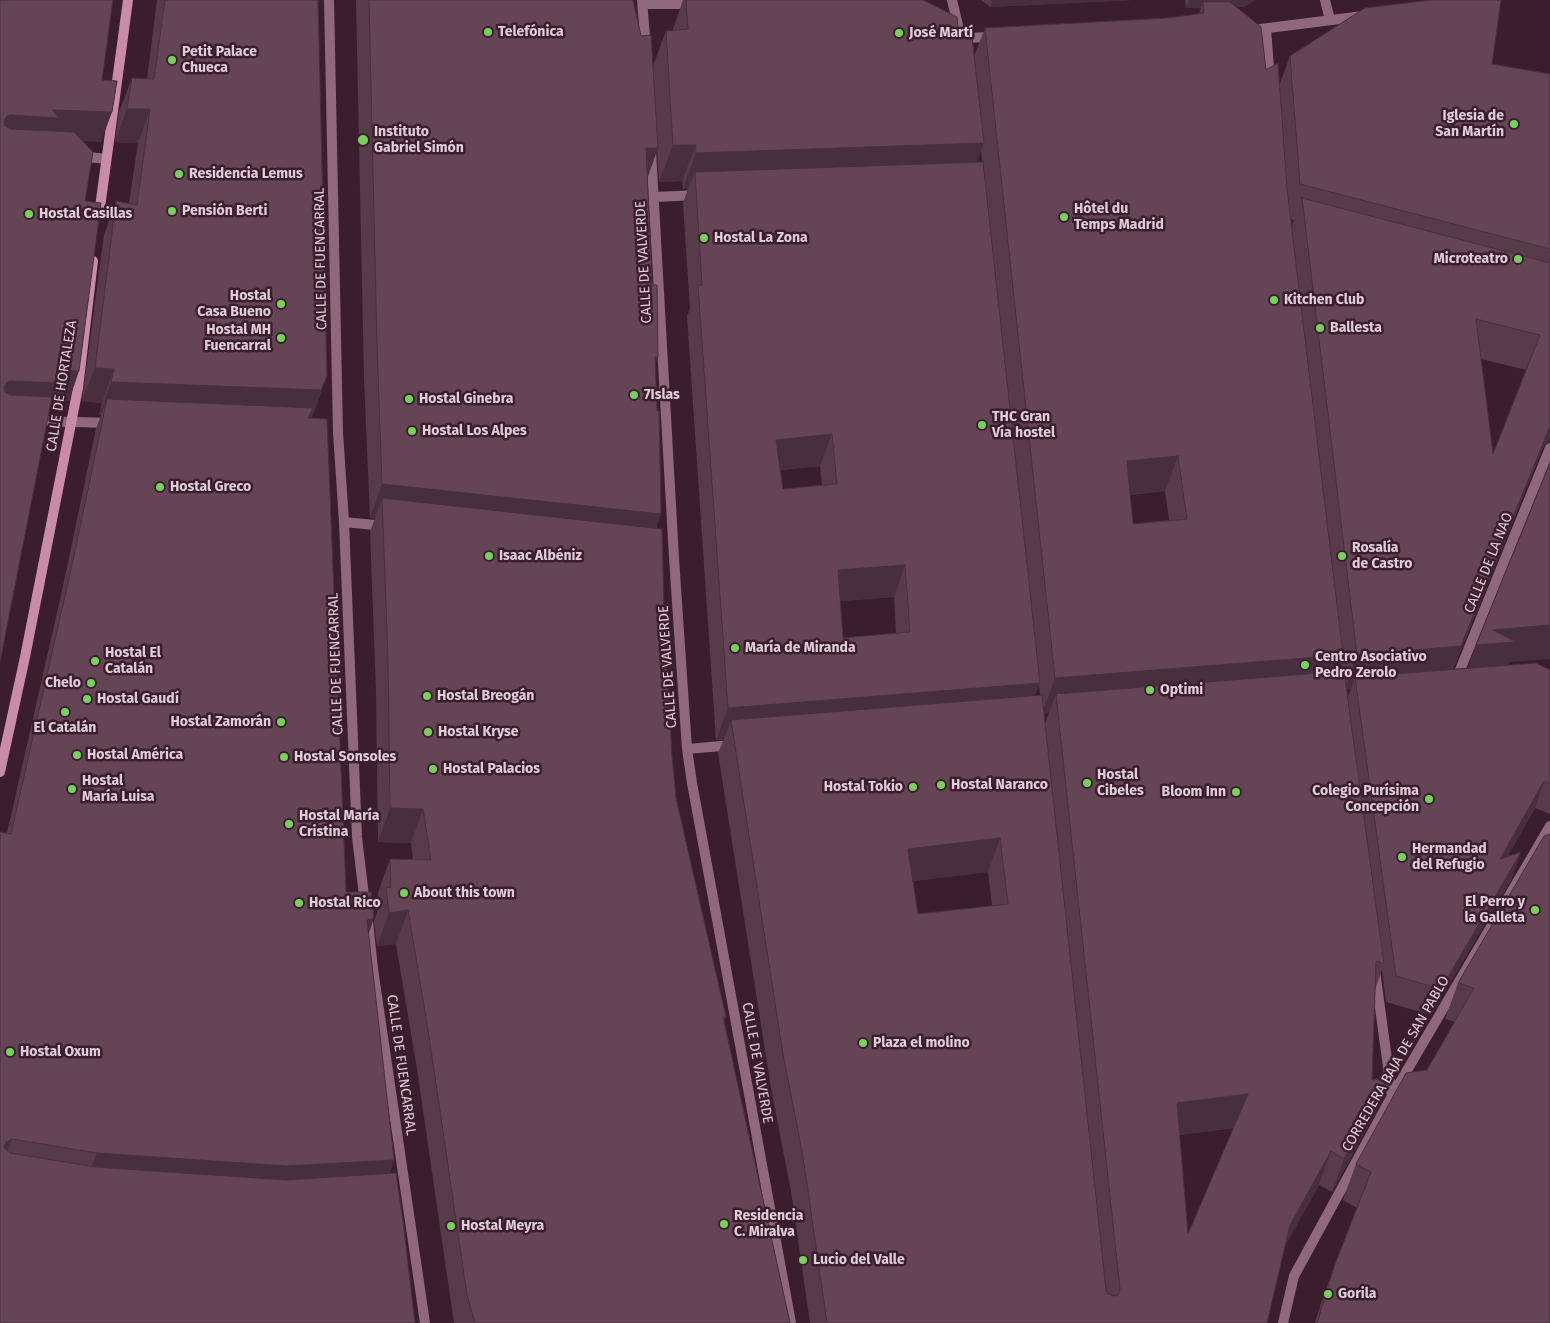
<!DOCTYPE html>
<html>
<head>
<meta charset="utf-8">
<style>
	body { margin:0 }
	canvas { display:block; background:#3b1e2d }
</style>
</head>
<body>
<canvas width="1550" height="1323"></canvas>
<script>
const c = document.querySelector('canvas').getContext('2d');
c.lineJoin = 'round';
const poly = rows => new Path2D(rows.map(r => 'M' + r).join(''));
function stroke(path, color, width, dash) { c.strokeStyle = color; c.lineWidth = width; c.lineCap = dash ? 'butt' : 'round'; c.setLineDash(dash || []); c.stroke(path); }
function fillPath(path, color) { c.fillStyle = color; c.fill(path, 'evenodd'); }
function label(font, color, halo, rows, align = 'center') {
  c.font = font + ' "Fira Sans",sans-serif'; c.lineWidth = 5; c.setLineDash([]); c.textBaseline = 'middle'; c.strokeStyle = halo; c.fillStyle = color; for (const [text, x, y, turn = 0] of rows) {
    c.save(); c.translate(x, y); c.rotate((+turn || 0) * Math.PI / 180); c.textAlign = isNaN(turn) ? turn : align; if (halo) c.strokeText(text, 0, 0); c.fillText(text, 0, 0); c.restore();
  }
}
stroke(poly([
	[329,0,338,432,344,522,357,837,365,904],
	[642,0,646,49],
	[952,0,962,42],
	[1325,0,1330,20],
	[643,4,694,4],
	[1261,29,1363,16],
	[1266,29,1270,80],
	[959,37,962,38,994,37],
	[651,151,674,558,687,749,692,783,791,1323],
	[80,156,106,159],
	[654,197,699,195],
	[34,421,112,423],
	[344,522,385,526],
	[1456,680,1550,448],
	[687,749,733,745],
	[368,921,373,969,425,1323],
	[1375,971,1392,1096],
	[1283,1323,1294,1276,1392,1096,1550,826]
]), '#8f687b', 10);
stroke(poly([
	[99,215,128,0],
	[0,772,25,657,78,388,93,261]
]), '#c98ba9', 10);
fillPath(poly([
	[157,0,318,0,315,410,311,418,346,892,368,935,394,1160,389,1174,412,1304,0,1323,7,833,63,586,96,429,101,415,99,415,102,403,82,401,104,235,116,201,129,203,138,143,115,142,119,112,132,78,147,79],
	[356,0,633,0,641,36,653,66,666,31,673,31,673,29,683,0,923,0,958,28,974,56,985,28,1168,18,1199,14,1201,8,1186,8,1185,0,1255,0,1244,7,1236,7,1266,70,1279,86,1290,56,1492,64,1550,74,1550,441,1544,445,1453,669,1468,668,1476,645,1509,662,1508,665,1550,670,1550,814,1535,808,1507,857,1512,878,1431,1015,1386,1002,1382,970,1375,990,1372,1080,1376,1111,1332,1192,1319,1185,1285,1245,1267,1323,810,1323,791,1191,771,1088,718,753,724,739,716,740,687,316,690,309,683,203,688,189,683,189,682,181,659,182,657,149,647,178,655,365,657,528,664,614,672,757,676,798,726,1017,724,1020,790,1323,454,1323,417,1069,396,944,377,946,374,921,378,910,378,893,390,859,413,860,411,843,378,842,376,691,370,532,375,518,370,518,364,378],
	[981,150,982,162,977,162],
	[1291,219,1294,220,1292,226],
	[1481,359,1527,370,1493,454],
	[820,466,822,485,783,489,781,470],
	[1165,491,1169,520,1133,524,1130,495],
	[894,597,896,633,843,638,840,601],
	[1341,662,1342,671,1338,671],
	[1039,686,1040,695,1035,695],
	[1347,689,1351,689,1348,697],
	[1049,713,1045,723,1044,714],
	[988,872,992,906,918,914,913,881],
	[1234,1128,1188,1234,1179,1135],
	[981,0,1132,0,990,7],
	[1544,836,1550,1323,1315,1323,1321,1303,1334,1267,1357,1208,1343,1200,1356,1164,1427,1070,1455,1022,1445,1019,1458,983]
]), '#573b49');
fillPath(poly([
	[992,0,1132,0,990,7],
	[1189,0,1255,0,1244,7,1204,8,1203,2,1201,8,1186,8],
	[127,109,150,109,138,143,115,142],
	[52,110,112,112,101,142,51,140,0,133,4,121,7,116],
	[984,143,970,179,695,172,688,189,683,189,696,153],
	[673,145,696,145,682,181,659,182],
	[646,148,658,148,646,182],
	[655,357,658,357,646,391],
	[95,368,114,369,102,403,82,401],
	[57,370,79,371,69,401,0,399,4,387,7,382],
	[327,376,315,410,308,424,107,399,101,415,99,415,111,382],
	[1550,426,1550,441,1544,445,1448,681,1355,677,1351,689,1344,690,1357,655],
	[832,434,820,466,765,471,776,440],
	[1178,456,1165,491,1114,496,1127,461],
	[382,484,661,514,649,548,382,498,375,518,370,518],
	[905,565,894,597,826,602,838,570],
	[1550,625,1550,659,1509,662,1504,677,1463,680,1476,645,1493,630],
	[1343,655,1330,691,1056,694,1049,713,1042,714,1055,678],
	[1040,683,1028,715,731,720,724,739,716,740,728,708],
	[1544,781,1535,808,1491,885,1500,859],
	[390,808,423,809,411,843,378,842],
	[1000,838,988,872,896,883,908,849],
	[1521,852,1512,878,1431,1015,1441,989],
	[408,910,396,944,377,946,389,913],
	[374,918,364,948,367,920],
	[1388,1077,1376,1111,1332,1192,1344,1159],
	[1248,1094,1236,1127,1165,1137,1177,1103],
	[12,1139,1,1169,0,1170,6,1142],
	[1331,1151,1319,1185,1278,1259,1290,1225],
	[97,1153,394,1160,383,1189,86,1183]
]), '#47303c');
const building = poly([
	[0,0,113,0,102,80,117,81,112,112,52,110,59,118,11,115,7,116,4,121,5,126,11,129,74,132,93,152,85,201,101,203,79,371,57,370,55,383,11,381,7,382,4,387,5,392,10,395,52,397,0,662,0,0],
	[165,0,318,0,327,376,321,390,111,382,114,369,95,368,116,201,137,205,150,109,127,109,132,78,154,79,165,0],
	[369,0,633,0,641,36,651,35,658,148,646,148,652,285,657,285,658,357,655,357,657,411,659,411,661,514,382,484,377,344,369,0],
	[686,0,923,0,957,17,958,28,971,28,984,143,696,153,696,145,673,145,666,31,688,29,686,0],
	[1431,0,1501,0,1492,64,1550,74,1550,249,1300,184,1290,56,1365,8,1431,0],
	[1203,2,1230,2,1261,27,1266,70,1278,63,1287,189,1343,655,1055,678,985,28,1168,18,1204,13,1203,2],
	[1178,456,1187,519,1133,524,1127,461,1178,456],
	[983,162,1040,683,728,708,698,285,702,285,695,172,983,162],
	[832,434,837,484,783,489,776,440,832,434],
	[905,565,910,632,843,638,838,570,905,565],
	[1302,198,1550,263,1550,426,1461,646,1357,655,1302,198],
	[1476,319,1540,335,1493,454,1476,319],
	[107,399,313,408,308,418,327,419,346,892,371,892,374,918,367,920,394,1160,287,1166,97,1153,12,1139,6,1142,4,1148,10,1153,95,1167,286,1180,396,1173,404,1229,415,1323,0,1323,0,832,11,834,74,556,107,399],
	[1550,463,1550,625,1493,630,1516,642,1476,645,1550,463],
	[382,498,662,529,664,614,672,757,676,798,726,1017,723,1017,790,1323,475,1323,467,1295,429,1036,408,910,389,913,386,888,391,887,390,859,431,860,423,809,390,808,388,657,382,498],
	[1536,663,1550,670,1550,784,1544,781,1500,859,1521,852,1441,989,1396,976,1355,677,1536,663],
	[1344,671,1384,964,1376,961,1372,1080,1388,1077,1344,1159,1331,1151,1290,1225,1267,1323,827,1323,803,1157,783,1054,731,720,1042,695,1106,1290,1108,1294,1114,1296,1118,1295,1120,1289,1056,694,1344,671],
	[1000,838,1008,904,918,914,908,849,1000,838],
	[1248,1094,1188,1234,1177,1103,1248,1094],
	[1550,834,1550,1323,1317,1323,1334,1267,1371,1172,1356,1164,1406,1073,1427,1070,1474,988,1458,983,1544,836,1550,834]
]);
fillPath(building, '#654555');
stroke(building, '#47303c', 1);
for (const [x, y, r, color] of [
	[488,32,5,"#77d25a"],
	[899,33,5,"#77d25a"],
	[172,60,5,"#77d25a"],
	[1514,124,5,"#77d25a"],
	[363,140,6,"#77d25a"],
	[179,174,5,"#77d25a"],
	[172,211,5,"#77d25a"],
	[29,214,5,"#77d25a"],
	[1064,217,5,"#77d25a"],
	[704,238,5,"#77d25a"],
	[1518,259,5,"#77d25a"],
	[1274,300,5,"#77d25a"],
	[281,304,5,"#77d25a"],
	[1320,328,5,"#77d25a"],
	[281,338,5,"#77d25a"],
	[634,395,5,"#77d25a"],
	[409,399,5,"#77d25a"],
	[982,425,5,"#77d25a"],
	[412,431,5,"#77d25a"],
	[160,487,5,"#77d25a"],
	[489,556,5,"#77d25a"],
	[1342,556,5,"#77d25a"],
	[735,648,5,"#77d25a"],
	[95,661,5,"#77d25a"],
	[1305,665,5,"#77d25a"],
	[91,683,5,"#77d25a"],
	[1150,690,5,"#77d25a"],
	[427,696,5,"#77d25a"],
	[87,699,5,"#77d25a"],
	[65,712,5,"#77d25a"],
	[281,722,5,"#77d25a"],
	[428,732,5,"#77d25a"],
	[77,755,5,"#77d25a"],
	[284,757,5,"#77d25a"],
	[433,769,5,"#77d25a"],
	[1087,783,5,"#77d25a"],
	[941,785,5,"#77d25a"],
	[913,787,5,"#77d25a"],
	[72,789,5,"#77d25a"],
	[1236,792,5,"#77d25a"],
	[1429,799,5,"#77d25a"],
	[289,824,5,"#77d25a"],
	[1402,857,5,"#77d25a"],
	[404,893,5,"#77d25a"],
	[299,903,5,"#77d25a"],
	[1535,910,5,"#77d25a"],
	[863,1043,5,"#77d25a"],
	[10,1052,5,"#77d25a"],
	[724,1224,5,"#77d25a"],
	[451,1226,5,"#77d25a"],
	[803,1260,5,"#77d25a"],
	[1328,1294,5,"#77d25a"]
]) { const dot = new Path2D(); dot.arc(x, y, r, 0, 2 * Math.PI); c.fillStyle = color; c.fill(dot); stroke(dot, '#3b1e2d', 2); }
label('bold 14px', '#e0cdd6', '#3b1e2d', [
	["Telefónica",498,32],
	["José Martí",909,33],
	["Petit Palace",182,52],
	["Chueca",182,68],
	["Iglesia de",1504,116,"right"],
	["San Martín",1504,132,"right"],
	["Instituto",374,132],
	["Gabriel Simón",374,148],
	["Residencia Lemus",189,174],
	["Hôtel du",1074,209],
	["Temps Madrid",1074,225],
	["Pensión Berti",182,211],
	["Hostal Casillas",39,214],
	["Hostal La Zona",714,238],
	["Microteatro",1508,259,"right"],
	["Hostal",271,296,"right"],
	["Casa Bueno",271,312,"right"],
	["Kitchen Club",1284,300],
	["Ballesta",1330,328],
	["Hostal MH",271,330,"right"],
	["Fuencarral",271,346,"right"],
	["7Islas",644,395],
	["Hostal Ginebra",419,399],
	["THC Gran",992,417],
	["Vía hostel",992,433],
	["Hostal Los Alpes",422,431],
	["Hostal Greco",170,487],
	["Rosalía",1352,548],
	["de Castro",1352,564],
	["Isaac Albéniz",499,556],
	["María de Miranda",745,648],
	["Hostal El",105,653],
	["Catalán",105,669],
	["Centro Asociativo",1315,657],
	["Pedro Zerolo",1315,673],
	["Chelo",81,683,"right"],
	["Optimi",1160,690],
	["Hostal Breogán",437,696],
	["Hostal Gaudí",97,699],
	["Hostal Zamorán",271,722,"right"],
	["El Catalán",65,728,"center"],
	["Hostal Kryse",438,732],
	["Hostal América",87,755],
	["Hostal Sonsoles",294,757],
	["Hostal Palacios",443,769],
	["Hostal",1097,775],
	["Cibeles",1097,791],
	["Hostal",82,781],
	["María Luisa",82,797],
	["Hostal Naranco",951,785],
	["Hostal Tokio",903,787,"right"],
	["Colegio Purísima",1419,791,"right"],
	["Concepción",1419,807,"right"],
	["Bloom Inn",1226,792,"right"],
	["Hostal María",299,816],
	["Cristina",299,832],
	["Hermandad",1412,849],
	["del Refugio",1412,865],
	["About this town",414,893],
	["El Perro y",1525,902,"right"],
	["la Galleta",1525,918,"right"],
	["Hostal Rico",309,903],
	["Plaza el molino",873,1043],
	["Hostal Oxum",20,1052],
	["Residencia",734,1216],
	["C. Miralva",734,1232],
	["Hostal Meyra",461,1226],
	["Lucio del Valle",813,1260],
	["Gorila",1338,1294]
], 'left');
label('14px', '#e0cdd6', '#3b1e2d', [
	["CALLE DE FUENCARRAL",321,259,-91],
	["CALLE DE VALVERDE",644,262,-93],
	["CALLE DE HORTALEZA",62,386,-81],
	["CALLE DE LA NAO",1489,563,-68],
	["CALLE DE FUENCARRAL",336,664,-92],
	["CALLE DE VALVERDE",668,667,-94],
	["CALLE DE VALVERDE",757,1063,80],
	["CORREDERA BAJA DE SAN PABLO",1396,1064,-60],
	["CALLE DE FUENCARRAL",401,1065,82]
]);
</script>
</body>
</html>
